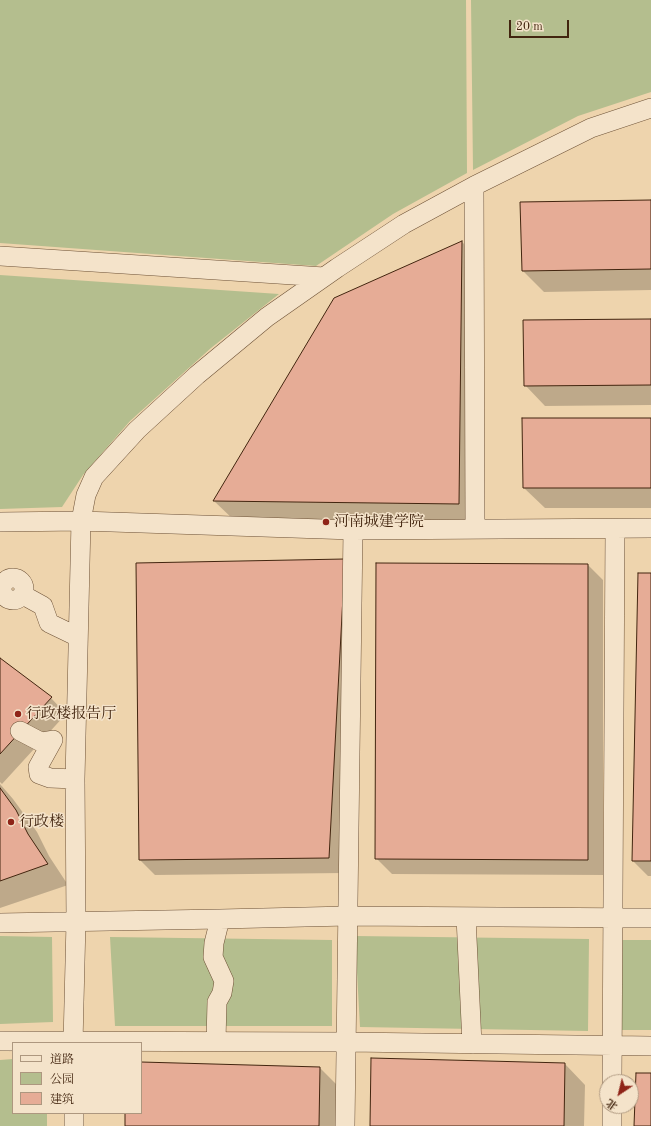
<!DOCTYPE html>
<html>
<head>
<meta charset="utf-8">
<style>
	body { margin:0 }
	#map { position:relative; width:651px; height:1126px; overflow:hidden; background:#eed4ad; font-family:"Old Standard TT","Noto Serif SC",serif }
	canvas { display:block }
	.legend { position:absolute; left:12px; top:1042px; width:130px; height:72px; box-sizing:border-box; background:#f4e3ca; border:1px solid #ad977f; margin:0; padding:5px 7px; list-style:none; font-size:12px; color:#42250f }
	.legend li { display:flex; align-items:center; gap:8px; height:20px }
	.legend b { width:20px; border:1px solid #ad977f }
	.north { position:absolute; left:599px; top:1074px; width:40px; height:40px; box-sizing:border-box; background:#f4e3ca; border:1px solid #ad977f; border-radius:50%; rotate:215deg; font-size:11px; font-weight:700; line-height:16px; text-align:center; color:#42250f }
	.north::after { content:''; display:block; margin:auto; width:14px; height:18px; background:#8f2418; clip-path:polygon(50% 0,100% 100%,50% 72%,0 100%) }
	.scale { position:absolute; left:509px; top:20px; width:60px; height:18px; box-sizing:border-box; border:2px solid #42250f; border-top:0; padding-left:5px; font-size:12px; line-height:14px; white-space:nowrap; color:#42250f; -webkit-text-stroke:3px #f4e3ca; paint-order:stroke }
</style>
</head>
<body>
<div id="map">
<canvas width="651" height="1126"></canvas>
<ul class="legend">
<li><b style="height:5px;background:#f4e3ca"></b>道路</li>
<li><b style="height:11px;background:#b4be8e"></b>公园</li>
<li><b style="height:11px;background:#e6ac96"></b>建筑</li>
</ul>
<div class="north">北</div>
<div class="scale">20 m</div>
</div>
<script>
const c = document.querySelector('canvas').getContext('2d');
c.lineJoin = 'round';
function fillPath(path, color) { c.fillStyle = color; c.fill(path, 'evenodd'); }
const poly = rows => new Path2D(rows.map(r => 'M' + r).join(''));
function stroke(path, color, width, dash) { c.strokeStyle = color; c.lineWidth = width; c.lineCap = dash ? 'butt' : 'round'; c.setLineDash(dash || []); c.stroke(path); }
function label(font, color, halo, rows, align = 'center') {
  c.font = font + ' "Old Standard TT","Noto Serif SC",serif'; c.lineWidth = 3; c.setLineDash([]); c.textBaseline = 'middle'; c.strokeStyle = halo; c.fillStyle = color; for (const [text, x, y, turn = 0] of rows) {
    c.save(); c.translate(x, y); c.rotate((+turn || 0) * Math.PI / 180); c.textAlign = isNaN(turn) ? turn : align; if (halo) c.strokeText(text, 0, 0); c.fillText(text, 0, 0); c.restore();
  }
}
fillPath(poly([
	[0,0,466,0,467,173,393,214,316,266,0,243],
	[471,0,651,0,651,92,578,116,473,170],
	[0,275,279,294,211,348,130,421,83,475,62,507,0,509],
	[0,936,52,937,53,1022,0,1024],
	[355,936,589,939,588,1031,360,1027],
	[110,937,332,940,332,1026,115,1026],
	[620,940,651,940,651,1030,618,1030],
	[13,1059,13,1113,47,1113,47,1126,0,1126,0,1060]
]), '#b4be8e');
fillPath(poly([
	[651,201,651,290,544,292,523,271],
	[462,242,483,262,480,524,235,521,214,501],
	[651,320,651,405,545,406,525,385],
	[651,419,651,508,545,508,524,488],
	[588,565,603,580,603,875,392,874,376,858],
	[651,574,651,876,648,876,633,861],
	[360,576,344,873,155,875,140,860],
	[0,659,51,698,66,714,2,784,0,782],
	[0,784,13,799,37,832,49,856,68,885,0,908],
	[141,1063,320,1068,340,1088,340,1126,126,1126,126,1113,141,1113],
	[565,1064,585,1085,584,1126,371,1126]
]), '#0003');
const building = poly([
	[651,200,651,269,522,271,520,202,651,200],
	[462,241,459,504,213,501,334,298,462,241],
	[651,319,651,385,524,386,523,320,651,319],
	[522,418,651,418,651,488,523,488,522,418],
	[345,559,329,858,139,860,136,563,345,559],
	[376,563,588,564,588,860,375,859,376,563],
	[638,573,651,573,651,861,632,861,638,573],
	[0,658,52,697,0,754,0,658],
	[0,788,16,810,28,834,48,864,0,881,0,788],
	[371,1058,565,1063,564,1126,370,1126,371,1058],
	[141,1062,320,1067,319,1126,125,1126,125,1113,141,1113,141,1062],
	[636,1073,651,1073,651,1126,634,1126,636,1073]
]);
fillPath(building, '#e6ac96');
stroke(building, '#42250f', 1);
const street = poly([
	[474,186,475,529],
	[0,256,324,277],
	[0,522,81,521,353,530,651,528],
	'2 589a11 11 0 1 1 22 0a11 11 0 1 1-22 0Z',
	[23,595,43,606,49,623,78,637],
	[20,731,41,742,53,740,38,767,39,774,50,778,75,779],
	[466,917,472,1044],
	[0,923,220,919,348,916,651,918],
	[0,1041,347,1042,651,1046],
	[216,1041,217,1002,222,993,224,981,213,957,214,943,220,919],
	[73,1043,76,922,75,779,81,521,86,495,94,477,137,430,197,375,267,317,337,268,404,224,474,186,591,128,651,108],
	[612,1082,615,529],
	[74,1113,74,1126],
	[345,1126,353,530],
	[612,1126,612,1106]
]);
stroke(street, '#6d5136', 20);
stroke(street, '#f4e3ca', 19);
for (const [x, y, r, color] of [
	[326,522,4,"#8f2418"],
	[18,714,4,"#8f2418"],
	[11,822,4,"#8f2418"]
]) { const dot = new Path2D(); dot.arc(x, y, r, 0, 2 * Math.PI); c.fillStyle = color; c.fill(dot); stroke(dot, '#f4e3ca', 1.5); }
label('15px', '#42250f', '#f4e3ca', [
	["河南城建学院",334,522],
	["行政楼报告厅",26,714],
	["行政楼",19,822]
], 'left');
</script>
</body>
</html>
